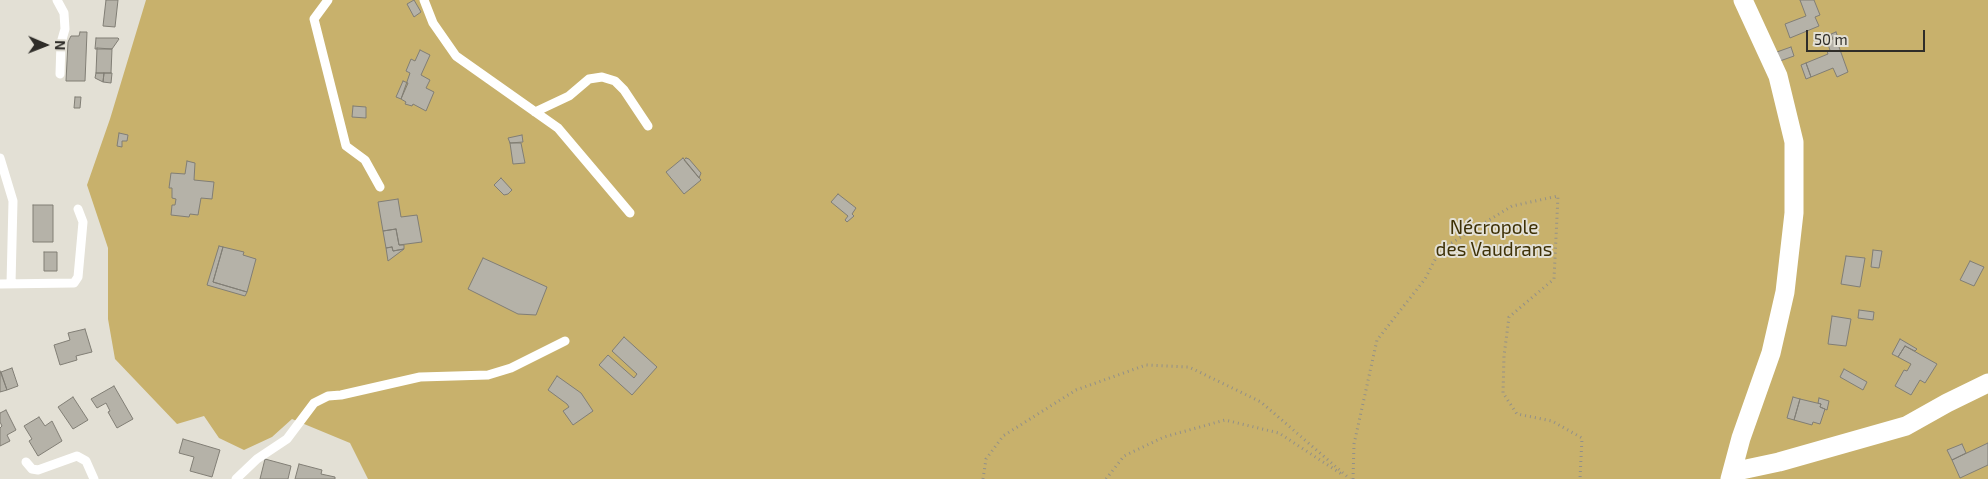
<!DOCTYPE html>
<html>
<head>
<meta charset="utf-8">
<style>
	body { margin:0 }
	#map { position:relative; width:1988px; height:479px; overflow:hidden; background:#e3e0d5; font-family:"Exo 2",sans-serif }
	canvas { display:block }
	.north { position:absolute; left:20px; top:20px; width:50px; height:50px; -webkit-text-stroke:4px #e3e0d5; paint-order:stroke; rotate:91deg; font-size:14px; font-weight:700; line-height:20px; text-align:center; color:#2f2d29 }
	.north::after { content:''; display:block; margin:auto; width:18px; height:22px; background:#2f2d29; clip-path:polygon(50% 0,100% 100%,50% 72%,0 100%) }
	.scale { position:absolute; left:1806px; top:30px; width:119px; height:22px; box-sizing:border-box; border:2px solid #2f2d29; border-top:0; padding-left:6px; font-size:15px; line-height:18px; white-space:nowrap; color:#2f2d29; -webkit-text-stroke:4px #e3e0d5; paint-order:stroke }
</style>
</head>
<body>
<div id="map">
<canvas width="1988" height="479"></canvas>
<div class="north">N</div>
<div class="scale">50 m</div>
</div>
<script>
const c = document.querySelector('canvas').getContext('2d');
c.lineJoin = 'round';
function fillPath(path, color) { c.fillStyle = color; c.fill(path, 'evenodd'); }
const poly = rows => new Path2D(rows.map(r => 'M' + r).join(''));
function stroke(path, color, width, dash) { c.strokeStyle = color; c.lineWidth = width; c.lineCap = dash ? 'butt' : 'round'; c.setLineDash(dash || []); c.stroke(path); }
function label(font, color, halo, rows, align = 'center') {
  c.font = font + ' "Exo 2",sans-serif'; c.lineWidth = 4; c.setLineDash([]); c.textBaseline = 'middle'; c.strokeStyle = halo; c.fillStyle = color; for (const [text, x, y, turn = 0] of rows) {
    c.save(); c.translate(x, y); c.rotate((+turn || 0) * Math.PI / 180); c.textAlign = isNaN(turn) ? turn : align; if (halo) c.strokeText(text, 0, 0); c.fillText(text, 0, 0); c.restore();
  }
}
fillPath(poly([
	[146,0,1988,0,1988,479,368,479,350,443,292,419,272,437,244,450,219,438,204,416,177,424,115,359,108,319,108,248,87,185,110,119]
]), '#c8b16c');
const building = poly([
	[106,0,118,0,115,27,103,26,106,0],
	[414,0,421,12,414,17,407,4,414,0],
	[1800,0,1814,0,1820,15,1815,17,1819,26,1790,38,1785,24,1806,16,1800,0],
	[80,32,87,32,85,81,66,81,68,42,71,36,79,36,80,32],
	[1836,32,1841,46,1839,47,1848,72,1837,77,1833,68,1811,77,1806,63,1828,54,1827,51,1830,50,1827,42,1833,39,1831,34,1836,32],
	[96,38,118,38,119,39,112,49,95,49,96,38],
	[1791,47,1794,56,1777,62,1774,53,1791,47],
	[97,48,112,49,111,73,96,73,97,48],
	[420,50,430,55,421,75,430,80,426,88,434,92,426,111,413,104,412,106,405,104,406,102,401,99,410,73,406,71,411,59,415,61,420,50],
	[1806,63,1811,77,1806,79,1801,65,1806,63],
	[96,73,104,73,103,82,95,78,96,73],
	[104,73,112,73,111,83,103,82,104,73],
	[403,81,408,83,401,99,396,97,403,81],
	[75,97,81,97,80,108,74,108,75,97],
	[353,106,366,107,366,118,352,117,353,106],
	[119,133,128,135,127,141,122,141,122,147,117,146,119,133],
	[522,135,523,142,510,143,508,138,522,135],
	[510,143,521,143,525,163,513,164,510,143],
	[683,158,701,180,684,194,666,172,683,158],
	[686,158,689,159,701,173,699,178,684,160,686,158],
	[187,161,195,163,194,180,214,182,212,199,201,198,198,215,190,214,189,217,171,215,172,205,175,205,176,199,172,198,172,188,169,188,171,173,185,174,187,161],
	[501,178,512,190,508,194,504,195,494,185,501,178],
	[838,194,856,208,852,214,854,216,847,222,845,220,848,216,831,202,838,194],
	[398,199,401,217,417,215,422,242,399,245,396,229,383,231,378,202,398,199],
	[33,205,53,205,53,242,33,242,33,205],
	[396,229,399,245,404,245,404,249,393,251,392,247,386,248,383,231,396,229],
	[219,246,223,247,213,282,247,292,245,296,207,285,219,246],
	[223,247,244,252,243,255,256,259,247,292,213,282,223,247],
	[392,247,393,251,404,249,388,261,386,248,392,247],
	[1873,250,1882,251,1879,268,1871,267,1873,250],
	[44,252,57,252,57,271,44,271,44,252],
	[1846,256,1865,258,1860,287,1841,284,1846,256],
	[483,258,547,287,536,315,518,314,468,289,483,258],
	[1970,261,1984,267,1974,286,1960,280,1970,261],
	[1859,310,1874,312,1873,320,1858,318,1859,310],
	[1832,316,1851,319,1846,346,1828,344,1832,316],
	[85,329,92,352,76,356,77,360,60,365,54,345,70,340,68,333,85,329],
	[624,337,657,367,632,395,599,365,608,355,634,378,637,374,612,351,624,337],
	[1900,339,1917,349,1915,351,1905,346,1898,357,1892,354,1900,339],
	[1905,346,1937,364,1925,383,1920,380,1911,395,1895,386,1904,370,1907,371,1911,364,1898,357,1905,346],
	[12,368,18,386,7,390,1,372,12,368],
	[1844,369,1867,382,1863,390,1840,377,1844,369],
	[0,371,7,390,0,392,0,371],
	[557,376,581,393,593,411,573,425,563,411,569,407,567,404,548,390,557,376],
	[114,386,133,419,117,428,108,412,110,411,106,403,97,408,91,399,114,386],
	[73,397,88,420,73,429,58,407,73,397],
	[1793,397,1800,399,1794,420,1787,418,1793,397],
	[1819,398,1829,401,1827,410,1820,407,1821,404,1818,403,1819,398],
	[1800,399,1821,404,1820,407,1825,409,1820,424,1813,422,1812,425,1794,420,1800,399],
	[6,410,16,430,7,435,10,441,0,446,0,428,2,426,0,422,0,413,6,410],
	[39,417,45,426,52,421,62,441,38,456,29,441,32,439,24,426,39,417],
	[183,439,220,450,212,477,190,471,194,457,179,453,183,439],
	[1988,443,1988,465,1960,478,1952,460,1988,443],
	[1962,444,1966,453,1952,460,1947,450,1962,444],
	[265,459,291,466,288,479,260,479,265,459],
	[299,464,322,470,321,474,335,477,335,479,295,479,299,464]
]);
fillPath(building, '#b5b2a8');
stroke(building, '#817e75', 1);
stroke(poly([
	[983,479,986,459,1003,436,1076,390,1146,365,1189,367,1261,402,1350,479],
	[1106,479,1124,456,1164,437,1225,420,1279,433,1343,475],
	[1353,479,1354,444,1377,340,1425,279,1440,250,1512,206,1558,196,1554,279,1509,317,1504,356,1503,393,1517,414,1552,421,1582,438,1580,479]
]), '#939088', 3, [1, 4]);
stroke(poly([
	[57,0,64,13,65,29,61,43,60,74],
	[328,0,314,19,341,126,346,146,365,160,380,187],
	[424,0,433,23,456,56,558,128,630,213],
	[535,112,569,96,589,79,602,77,615,81,624,90,648,126],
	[0,158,13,201,11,284],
	[0,284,74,283,78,277,83,222,78,209],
	[26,462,32,469,38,470,77,456,86,461,94,479],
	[236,479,257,459,287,439,314,403,328,396,341,395,420,377,488,375,511,368,565,341]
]), '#fff', 9);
stroke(poly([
	[1732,472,1779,462,1906,426,1947,403,1988,383],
	[1730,479,1741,438,1771,353,1785,292,1794,213,1794,142,1778,76,1743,0]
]), '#fff', 19);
label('19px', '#3e3106', '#e3e0d5', [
	["Nécropole",1494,228],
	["des Vaudrans",1494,250]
]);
</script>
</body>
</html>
